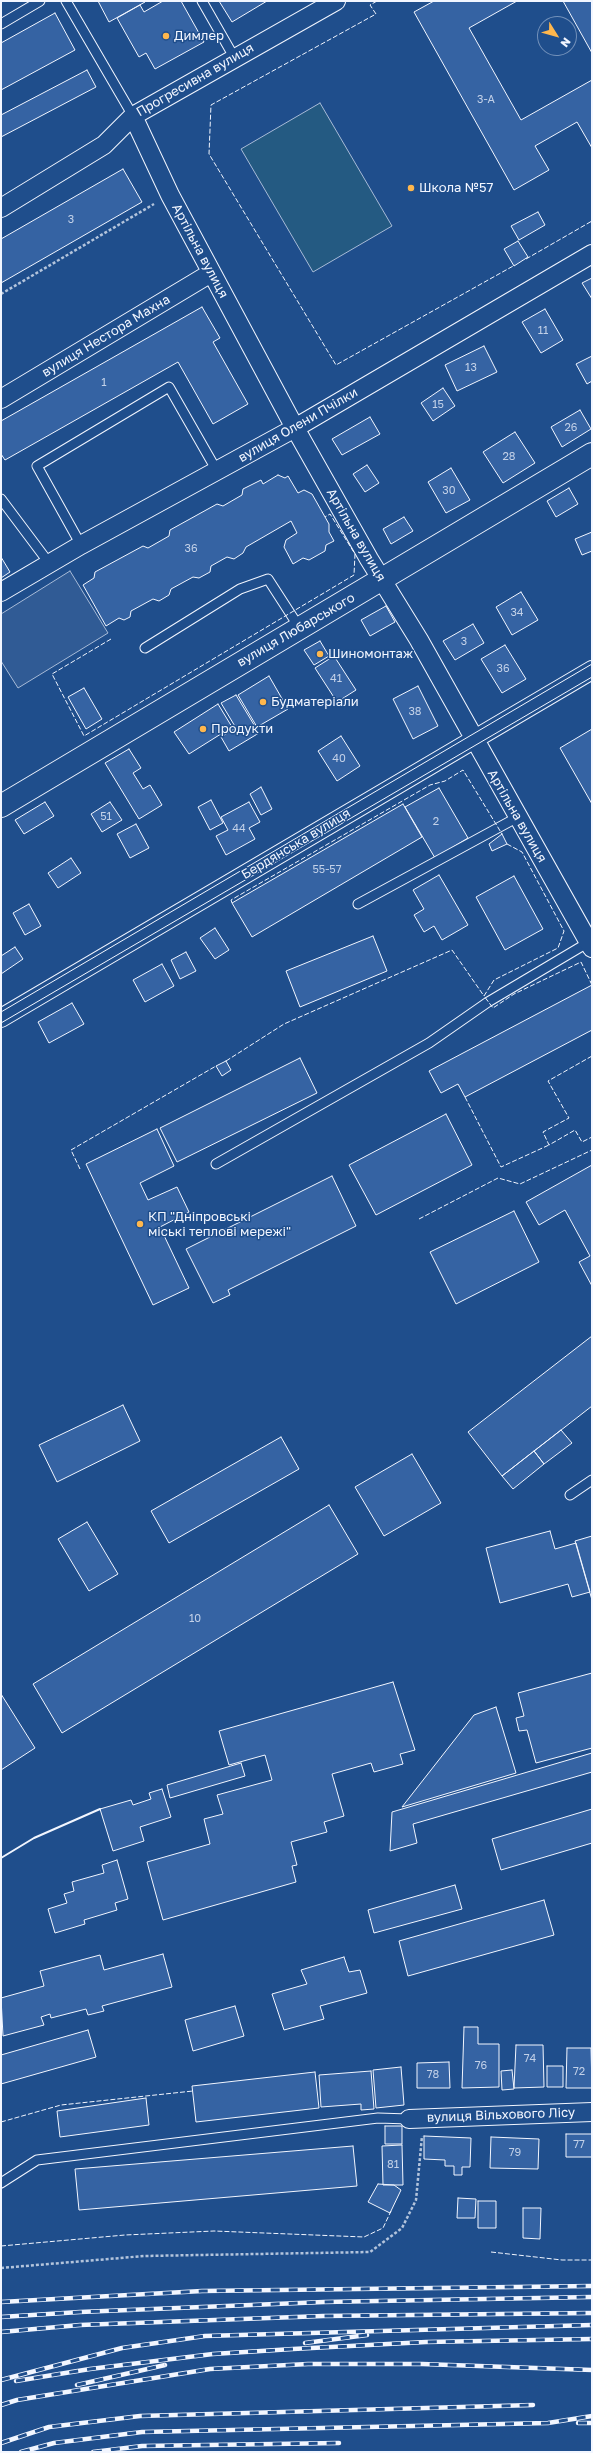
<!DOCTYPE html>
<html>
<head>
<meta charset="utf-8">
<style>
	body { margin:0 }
	#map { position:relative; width:593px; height:2453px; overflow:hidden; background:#1f4e8c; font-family:"Golos Text",sans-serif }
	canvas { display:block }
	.frame { position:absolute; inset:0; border:2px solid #f2f6ff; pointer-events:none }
	.north { position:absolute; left:537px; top:16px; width:40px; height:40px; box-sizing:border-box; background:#1f4e8c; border:1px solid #7391ba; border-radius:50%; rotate:127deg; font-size:11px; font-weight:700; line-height:16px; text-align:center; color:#f2f6ff }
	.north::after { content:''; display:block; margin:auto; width:14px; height:18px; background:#ffb74d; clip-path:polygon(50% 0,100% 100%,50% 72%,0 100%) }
</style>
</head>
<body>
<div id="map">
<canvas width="593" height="2453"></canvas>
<div class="frame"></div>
<div class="north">N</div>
</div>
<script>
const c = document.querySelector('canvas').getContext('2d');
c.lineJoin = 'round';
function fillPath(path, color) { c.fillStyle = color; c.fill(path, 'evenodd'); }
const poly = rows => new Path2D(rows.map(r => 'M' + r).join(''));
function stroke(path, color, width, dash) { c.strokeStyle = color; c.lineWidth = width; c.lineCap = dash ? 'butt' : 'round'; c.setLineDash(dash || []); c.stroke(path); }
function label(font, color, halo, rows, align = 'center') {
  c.font = font + ' "Golos Text",sans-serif'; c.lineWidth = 3; c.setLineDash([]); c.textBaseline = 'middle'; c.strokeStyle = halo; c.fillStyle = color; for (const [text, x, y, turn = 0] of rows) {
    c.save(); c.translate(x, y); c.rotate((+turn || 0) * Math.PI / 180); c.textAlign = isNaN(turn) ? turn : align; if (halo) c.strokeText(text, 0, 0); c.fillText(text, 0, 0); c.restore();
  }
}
const green = poly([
	[320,103,392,226,313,272,241,149,320,103]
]);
fillPath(green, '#245a82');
stroke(green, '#a8bbd7', 1);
const parking = poly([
	[70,571,108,633,18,688,1,661,1,614,70,571]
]);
fillPath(parking, '#305b95');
stroke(parking, '#a8bbd7', 1);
const building = poly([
	[98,1,145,1,145,2,109,22,98,1],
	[163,1,181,1,204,42,155,69,146,53,139,57,117,18,140,5,144,12,163,1],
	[219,1,267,1,232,22,219,1],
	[434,1,517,1,469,28,521,120,592,80,592,148,577,122,535,146,549,170,514,190,414,12,434,1],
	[563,1,592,1,592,53,563,1],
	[55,13,75,50,1,90,1,43,55,13],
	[87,70,96,87,1,137,1,115,87,70],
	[123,169,142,202,1,283,1,239,123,169],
	[538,212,545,225,519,240,511,226,538,212],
	[518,241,528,257,514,266,504,249,518,241],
	[592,278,592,299,582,283,592,278],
	[202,307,220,338,213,342,248,404,213,424,178,362,5,460,1,454,1,421,202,307],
	[545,309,563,340,541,353,522,322,545,309],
	[484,346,497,372,457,391,445,365,484,346],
	[592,356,592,381,587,384,576,364,592,356],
	[443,388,455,406,433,421,421,403,443,388],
	[580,410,591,429,562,447,551,427,580,410],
	[370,417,380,434,342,455,332,439,370,417],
	[515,432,535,463,503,483,483,452,515,432],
	[367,465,379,483,365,492,353,474,367,465],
	[451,468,470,500,446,513,428,482,451,468],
	[278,475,285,478,288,476,298,493,304,490,312,494,329,524,329,532,334,541,326,545,325,551,309,560,303,558,293,564,284,547,286,540,297,533,291,521,246,547,243,553,234,559,227,557,211,566,210,572,199,578,193,577,171,589,169,595,159,601,153,599,131,611,130,617,124,620,119,618,106,626,83,585,94,578,95,572,143,546,148,548,169,536,170,530,217,504,223,506,242,495,243,489,261,480,263,484,278,475],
	[569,488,578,504,556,517,547,501,569,488],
	[404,517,413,531,391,544,383,529,404,517],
	[592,532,592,551,582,555,575,539,592,532],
	[1,557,10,572,1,578,1,557],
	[521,592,538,620,512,635,496,607,521,592],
	[386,606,395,622,370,636,361,620,386,606],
	[473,624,484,643,455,660,443,641,473,624],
	[320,641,329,656,314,665,304,650,320,641],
	[505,645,526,679,502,693,481,659,505,645],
	[334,656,356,690,337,702,315,668,334,656],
	[269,676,288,709,257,727,238,695,269,676],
	[418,686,438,726,413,739,393,699,418,686],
	[84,688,102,719,86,729,68,697,84,688],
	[236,695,259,733,229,751,221,737,236,728,221,703,236,695],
	[218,704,232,727,189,754,174,732,218,704],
	[592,729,592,804,560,748,592,729],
	[341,736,360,766,337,781,318,751,341,736],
	[129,749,141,768,133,773,143,789,150,785,162,805,139,819,105,763,129,749],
	[261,787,272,809,261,815,250,794,261,787],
	[439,788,468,838,435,858,405,807,439,788],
	[211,800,223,823,210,830,198,807,211,800],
	[45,802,54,816,24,834,15,820,45,802],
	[110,802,122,820,102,832,91,814,110,802],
	[249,802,260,822,249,828,255,839,226,855,216,836,228,830,221,817,249,802],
	[403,804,422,837,252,937,232,903,403,804],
	[136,824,149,848,130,858,117,834,136,824],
	[502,834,507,844,492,851,489,844,502,834],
	[71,858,81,873,58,888,48,873,71,858],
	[439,875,468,925,442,940,434,926,424,932,414,915,424,909,413,890,439,875],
	[514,876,543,929,505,950,476,897,514,876],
	[29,904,41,926,25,935,13,913,29,904],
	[215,928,229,950,215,959,200,938,215,928],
	[373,936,387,971,300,1007,286,971,373,936],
	[15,947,23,959,1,974,1,956,15,947],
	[186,952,196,971,180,979,171,960,186,952],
	[162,964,174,986,145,1002,133,980,162,964],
	[592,985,592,1030,465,1097,458,1084,441,1093,429,1071,592,985],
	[72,1003,84,1024,49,1043,38,1022,72,1003],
	[300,1058,317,1093,177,1162,160,1128,300,1058],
	[226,1061,231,1070,222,1076,216,1066,226,1061],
	[446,1114,472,1165,376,1215,349,1165,446,1114],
	[157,1129,174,1166,140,1183,148,1200,177,1187,189,1212,160,1227,189,1288,153,1305,86,1164,157,1129],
	[592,1165,592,1286,579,1262,590,1256,565,1210,539,1225,526,1202,592,1165],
	[332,1176,356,1226,228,1290,230,1295,213,1303,186,1249,332,1176],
	[514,1211,539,1262,456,1304,430,1252,514,1211],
	[592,1336,592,1406,502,1476,468,1432,592,1336],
	[123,1405,140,1441,57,1482,39,1445,123,1405],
	[561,1430,572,1443,544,1464,534,1451,561,1430],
	[281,1437,299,1469,169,1543,151,1511,281,1437],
	[534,1451,544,1464,513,1489,502,1476,534,1451],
	[412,1454,441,1503,384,1536,355,1487,412,1454],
	[329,1505,358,1554,62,1733,33,1684,329,1505],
	[87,1522,118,1574,89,1591,58,1539,87,1522],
	[550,1531,555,1549,576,1543,590,1592,572,1597,568,1584,500,1603,486,1548,550,1531],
	[592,1536,592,1600,575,1541,592,1536],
	[592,1673,592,1748,536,1763,527,1730,519,1731,516,1718,524,1716,518,1693,592,1673],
	[393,1682,415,1750,400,1754,403,1764,374,1772,371,1763,332,1774,344,1816,324,1822,327,1832,291,1842,297,1865,292,1866,296,1882,163,1920,147,1862,210,1844,204,1819,223,1814,217,1795,272,1780,265,1755,229,1765,219,1731,393,1682],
	[1,1694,35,1748,1,1770,1,1694],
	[496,1707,516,1773,402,1807,474,1715,496,1707],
	[592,1753,592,1772,413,1824,417,1843,390,1851,392,1812,592,1753],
	[241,1763,245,1776,170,1798,167,1785,241,1763],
	[162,1789,171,1817,140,1827,144,1841,113,1851,100,1809,131,1800,133,1805,151,1799,149,1793,162,1789],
	[592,1809,592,1843,501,1870,492,1839,592,1809],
	[117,1860,128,1899,115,1903,117,1910,84,1920,85,1924,55,1933,48,1909,67,1903,64,1894,74,1891,72,1882,104,1873,102,1865,117,1860],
	[455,1885,462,1909,374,1933,368,1910,455,1885],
	[544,1900,554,1935,408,1976,399,1941,544,1900],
	[163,1954,172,1987,102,2006,104,2011,88,2015,86,2009,51,2018,50,2014,41,2017,44,2025,3,2036,1,1998,44,1986,40,1971,100,1955,104,1970,163,1954],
	[344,1957,349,1972,360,1970,367,1993,320,2006,324,2019,284,2030,272,1994,307,1984,301,1970,344,1957],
	[235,2006,244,2036,193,2051,185,2020,235,2006],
	[464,2027,478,2027,478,2044,499,2044,499,2087,462,2088,464,2027],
	[88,2030,96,2057,1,2084,1,2055,88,2030],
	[516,2045,543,2045,544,2087,514,2088,516,2045],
	[567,2048,591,2048,592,2088,566,2088,567,2048],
	[449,2062,450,2088,417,2088,417,2063,449,2062],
	[547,2066,563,2066,563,2087,547,2087,547,2066],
	[401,2067,404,2105,376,2108,373,2070,401,2067],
	[512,2070,514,2089,502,2090,501,2071,512,2070],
	[371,2071,374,2109,361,2110,361,2104,321,2107,319,2075,371,2071],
	[315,2072,319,2108,196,2122,192,2086,315,2072],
	[146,2098,149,2125,60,2137,57,2111,146,2098],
	[385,2126,402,2126,402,2144,385,2144,385,2126],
	[566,2134,592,2134,592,2157,566,2157,566,2134],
	[424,2136,471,2138,470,2167,462,2167,462,2175,454,2175,454,2166,445,2166,445,2160,424,2159,424,2136],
	[491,2137,539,2139,538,2169,490,2168,491,2137],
	[402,2145,403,2185,383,2185,382,2146,402,2145],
	[353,2146,357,2186,79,2210,75,2169,353,2146],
	[378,2184,394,2185,401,2190,390,2213,368,2202,378,2184],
	[458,2198,476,2199,475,2218,457,2218,458,2198],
	[478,2201,496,2201,496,2228,478,2228,478,2201],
	[523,2208,541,2208,540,2239,523,2238,523,2208]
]);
fillPath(building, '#3563a3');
stroke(building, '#f2f6ff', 1);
const lane = poly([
	[66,1,133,116],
	[202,1,234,57],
	[1,24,40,1],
	[1,499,49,563],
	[81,545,37,466,169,387,217,471],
	[145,648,240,589,268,579,299,627],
	[358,904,518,817],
	[216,1164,429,1043,488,1002,589,942],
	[570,1495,592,1480],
	[1,2183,37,2160,378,2118,409,2119]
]);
const street = poly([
	[133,116,170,195,295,428,369,559,419,640,592,948],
	[1,208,104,145,133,116,336,1],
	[1,399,211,273],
	[1,592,81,545,295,428,592,254],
	[1,1018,592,670],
	[409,2119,592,2112]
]);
const secondary = poly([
	[1,806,592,454]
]);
stroke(lane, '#f2f6ff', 11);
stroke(street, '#f2f6ff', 20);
stroke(secondary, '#f2f6ff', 24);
stroke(poly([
	[1,294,154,204],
	[1,2268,144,2256,370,2252,402,2228,416,2200,422,2136]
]), '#b3c4dc', 2.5, [3, 2]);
stroke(lane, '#1f4e8c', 9);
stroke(street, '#1f4e8c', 18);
stroke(secondary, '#1f4e8c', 22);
stroke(poly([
	[1,1012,592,664],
	[1,1023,592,677]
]), '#f2f6ff', 1);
const rail = poly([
	[1,2302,202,2291,592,2286],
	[1,2317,80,2312,324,2302,592,2297],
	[1,2332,80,2325,323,2316,592,2313],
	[305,2343,367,2335],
	[1,2380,122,2348,205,2336,592,2325],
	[16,2381,90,2369,213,2354,293,2349,426,2342,592,2339],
	[77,2385,165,2365],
	[1,2405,17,2400,210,2369,308,2364,422,2364,592,2370],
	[578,2423,592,2423],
	[1,2443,49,2427,140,2416,533,2405],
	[21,2452,54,2443,142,2432,548,2423,592,2416],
	[93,2452,142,2446,339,2443]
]);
stroke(rail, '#f2f6ff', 4.5);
stroke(rail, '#1f4e8c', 3, [9]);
stroke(poly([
	[377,1,370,5,376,14,211,105,209,154,336,365,515,265],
	[526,259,592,221],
	[111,639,52,674,84,736,354,575,355,554,330,514,325,517],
	[507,844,522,852,564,931,558,948,494,980,484,996,493,1008,514,994,581,962,592,985],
	[232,903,231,900,430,785,445,781,463,770,502,834],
	[592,1056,548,1081,569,1118,543,1132,549,1145,575,1130,582,1142,592,1137],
	[226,1061,284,1024,452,950,484,996],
	[465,1097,501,1167,549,1145],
	[80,1169,71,1150,216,1066],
	[419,1219,498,1178,520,1184,592,1150],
	[1,2122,61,2105,193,2091],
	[1,2246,125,2235,214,2231,364,2237,383,2228,391,2211],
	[491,2252,562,2260,592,2260]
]), '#f2f6ff', 1, [5, 2]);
stroke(poly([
	[1,1858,34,1838,100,1809]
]), '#f2f6ff', 2);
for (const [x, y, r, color] of [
	[166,36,4,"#ffb74d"],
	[411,188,4,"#ffb74d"],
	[320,654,4,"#ffb74d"],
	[263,702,4,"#ffb74d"],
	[203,729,4,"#ffb74d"],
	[140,1224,4,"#ffb74d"]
]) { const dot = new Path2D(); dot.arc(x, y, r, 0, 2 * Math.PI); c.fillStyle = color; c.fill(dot); stroke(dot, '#1f4e8c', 1.5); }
label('11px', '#c3d1e8', null, [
	["3-А",486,100],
	["3",71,220],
	["11",543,331],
	["13",471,368],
	["1",104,383],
	["15",438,405],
	["26",571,428],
	["28",509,457],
	["30",449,491],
	["36",191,549],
	["34",517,613],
	["3",464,642],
	["36",503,669],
	["41",336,679],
	["38",415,712],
	["40",339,759],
	["51",106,817],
	["2",436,822],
	["44",239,829],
	["55-57",327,870],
	["10",195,1619],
	["74",530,2059],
	["76",481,2066],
	["72",579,2072],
	["78",433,2075],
	["77",579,2145],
	["79",515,2153],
	["81",393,2165]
]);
label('13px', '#f2f6ff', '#1f4e8c', [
	["Димлер",174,36],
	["Школа №57",419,188],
	["Шиномонтаж",328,654],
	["Будматеріали",271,702],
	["Продукти",211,729],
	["КП \"Дніпровські",148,1217],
	["міські теплові мережі\"",148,1232]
], 'left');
label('13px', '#f2f6ff', '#1f4e8c', [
	["Прогресивна вулиця",195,80,-30],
	["Артільна вулиця",200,251,62],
	["вулиця Нестора Махна",106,336,-31],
	["вулиця Олени Пчілки",298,425,-30],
	["Артільна вулиця",356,535,60],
	["вулиця Любарського",296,630,-30],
	["Артільна вулиця",517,816,60],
	["Бердянська вулиця",296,844,-31],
	["вулиця Вільхового Лісу",501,2115,-2]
]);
</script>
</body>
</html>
